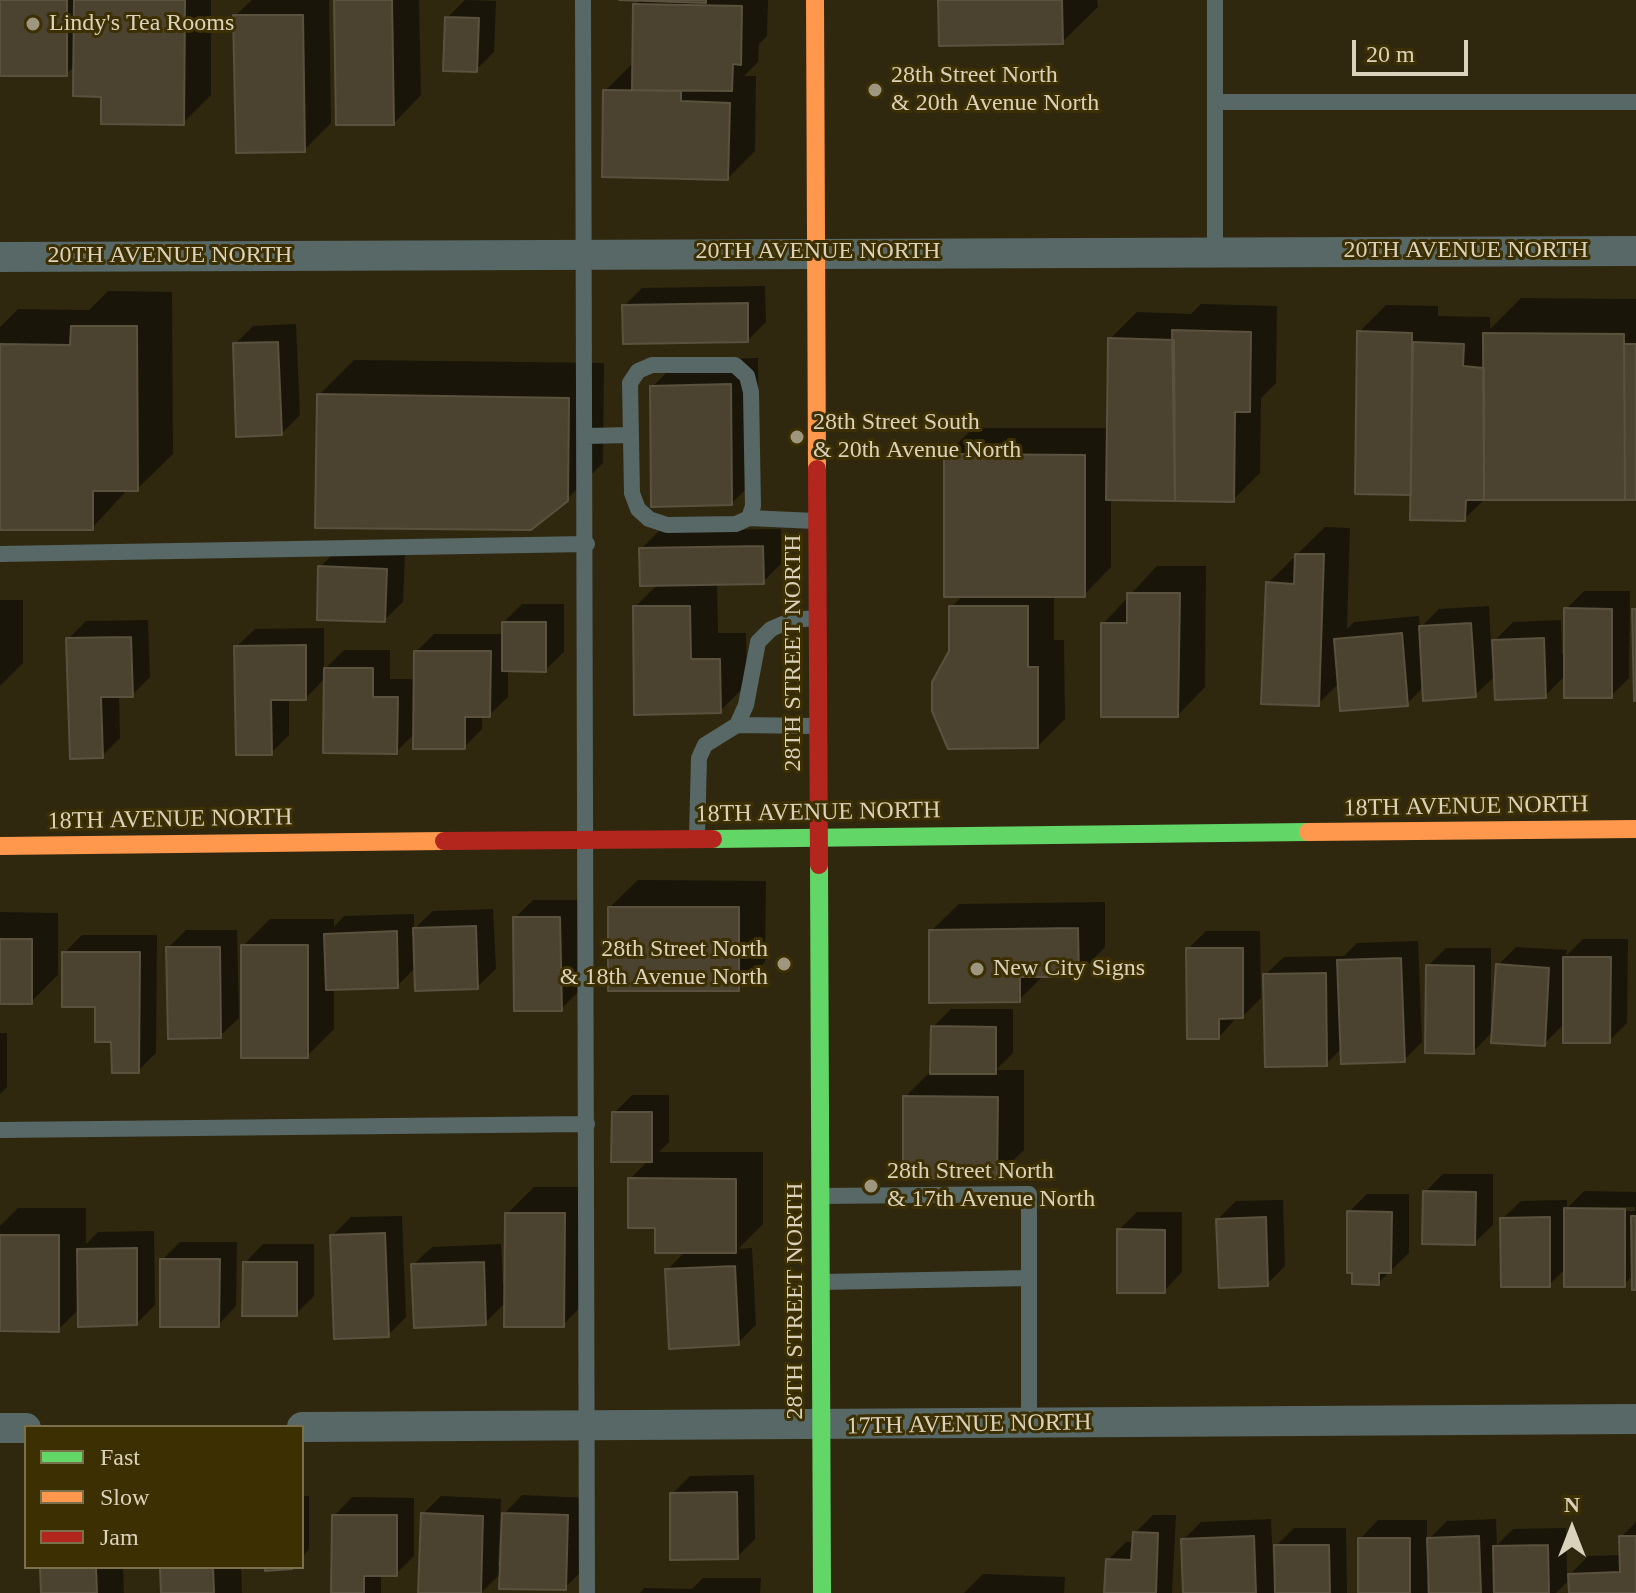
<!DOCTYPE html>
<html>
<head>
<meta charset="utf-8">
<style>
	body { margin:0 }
	#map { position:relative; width:1636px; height:1593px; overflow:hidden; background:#2f280f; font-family:Georgia,serif }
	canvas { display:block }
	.legend { position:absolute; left:24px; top:1425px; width:280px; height:144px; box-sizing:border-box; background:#3c2f02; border:2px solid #7b704c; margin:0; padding:10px 14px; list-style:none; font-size:24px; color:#dad2bc }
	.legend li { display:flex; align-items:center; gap:16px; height:40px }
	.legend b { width:40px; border:2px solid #7b704c }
	.north { position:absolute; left:1532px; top:1489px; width:80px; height:80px; -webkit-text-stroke:6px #3c2f02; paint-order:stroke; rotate:0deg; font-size:22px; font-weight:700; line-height:32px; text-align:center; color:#dad2bc }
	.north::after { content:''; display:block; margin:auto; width:28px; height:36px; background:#dad2bc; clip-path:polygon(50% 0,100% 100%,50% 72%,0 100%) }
	.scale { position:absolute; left:1352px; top:40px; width:116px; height:36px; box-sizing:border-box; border:4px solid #dad2bc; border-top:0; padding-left:10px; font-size:24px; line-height:28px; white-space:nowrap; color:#dad2bc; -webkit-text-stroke:6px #3c2f02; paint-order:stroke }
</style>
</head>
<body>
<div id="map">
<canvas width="1636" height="1593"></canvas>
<ul class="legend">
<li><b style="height:10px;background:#63d668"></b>Fast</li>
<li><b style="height:10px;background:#ff974d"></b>Slow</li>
<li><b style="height:10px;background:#b3261e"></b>Jam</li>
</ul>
<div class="north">N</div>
<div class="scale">20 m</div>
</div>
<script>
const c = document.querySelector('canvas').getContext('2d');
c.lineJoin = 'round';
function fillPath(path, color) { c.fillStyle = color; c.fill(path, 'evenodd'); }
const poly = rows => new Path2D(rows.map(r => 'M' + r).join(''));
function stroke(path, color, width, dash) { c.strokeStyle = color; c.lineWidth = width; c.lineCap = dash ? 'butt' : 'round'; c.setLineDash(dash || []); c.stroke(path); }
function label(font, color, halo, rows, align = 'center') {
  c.font = font + ' Georgia,serif'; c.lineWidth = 6; c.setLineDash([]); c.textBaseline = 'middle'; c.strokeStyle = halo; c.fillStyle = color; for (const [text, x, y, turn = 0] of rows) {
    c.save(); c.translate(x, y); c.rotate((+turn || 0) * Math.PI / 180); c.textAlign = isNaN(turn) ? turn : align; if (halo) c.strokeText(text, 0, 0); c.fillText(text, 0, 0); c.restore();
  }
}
fillPath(poly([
	[0,0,211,0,211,95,183,123,103,95,76,65,66,74,0,74],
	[252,0,329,0,331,123,304,150,235,16],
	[336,0,419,0,421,95,394,123],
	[465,0,496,1,494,52,476,70,447,18],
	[640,0,768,0,767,36,759,44,758,62,744,76,756,76,755,151,728,178,605,91,632,64,635,5],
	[940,0,1097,0,1098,7,1062,42],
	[765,286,766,322,748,340,624,306,642,288],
	[108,291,172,292,173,454,137,489,128,489,92,528,0,528,0,327,18,309,89,310],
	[1521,298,1636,299,1636,498,1486,498,1464,519,1412,493,1359,332,1386,305,1438,306,1438,316,1490,317,1490,329],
	[1201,304,1277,306,1276,383,1261,398,1260,473,1233,500,1111,498,1111,567,1084,595,1054,595,1054,640,1064,640,1065,719,1038,746,951,652,951,607,964,595,946,455,973,428,1109,428,1110,339,1137,312,1191,314],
	[296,324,300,415,282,433,235,344,253,326],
	[758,358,759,476,732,503,652,387,679,360],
	[354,360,604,363,603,463,567,499,319,395],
	[1325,527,1350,528,1347,629,1354,622,1419,616,1420,628,1439,609,1489,606,1491,644,1513,622,1561,620,1562,654,1566,654,1566,609,1584,591,1630,591,1629,678,1611,696,1566,675,1545,696,1496,675,1475,695,1424,686,1407,704,1340,682,1318,704,1268,583],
	[781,529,781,564,763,582,717,582,718,633,746,633,747,684,720,711,635,607,659,583,641,549,659,531],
	[338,549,405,552,403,602,384,620,320,567],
	[1157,566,1206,566,1205,687,1178,715,1103,624],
	[0,600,23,600,23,663,0,686],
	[522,604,564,604,564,652,545,670,508,669,508,697,489,715,482,715,482,729,464,747,415,733,396,752,325,678,306,698,289,698,289,735,271,753,236,647,255,629,324,628,324,670,344,650,390,650,390,679,416,679,416,652,434,634,504,634,504,622],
	[148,620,150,677,132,695,119,695,120,738,102,756,68,639,86,621],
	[638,880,766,881,765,962,738,989,610,907],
	[533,900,578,900,579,991,561,1009,515,918],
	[1105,902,1105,947,1078,975,1044,975,1019,1000,931,931,959,904],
	[493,909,496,969,477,987,416,967,397,986,334,988,334,1029,307,1056,243,946,270,919,334,919,334,927,344,916,414,914,414,929,433,911],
	[0,912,58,913,58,975,31,1002,0,1002],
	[186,930,237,930,239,1018,220,1036,168,948],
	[1206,931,1260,931,1261,998,1243,1016,1237,1017,1219,1037,1188,949],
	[82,935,157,935,156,1053,138,1071,113,1040,97,1005,64,953],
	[1583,939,1628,939,1627,1023,1609,1041,1565,1023,1544,1044,1494,1030,1473,1052,1428,966,1446,948,1491,948,1491,1023,1494,1023,1498,965,1516,947,1567,950,1566,956],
	[1418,941,1422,1042,1404,1060,1342,1048,1326,1064,1265,975,1284,957,1344,956,1357,943],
	[951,1009,1013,1009,1013,1053,996,1070,1024,1070,1024,1150,996,1177,905,1097,933,1069,933,1027],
	[0,1033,7,1033,7,1087,0,1094],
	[632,1095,669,1095,669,1142,659,1152,763,1152,763,1224,738,1249,752,1248,756,1325,738,1343,667,1270,686,1251,657,1226,630,1179,649,1160,614,1113],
	[1443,1174,1493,1174,1493,1225,1474,1243,1425,1192],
	[534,1187,591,1187,590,1297,563,1325,506,1302,485,1323,413,1265,432,1247,501,1244,503,1285,506,1285,507,1214],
	[1584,1191,1636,1192,1636,1288,1633,1275,1624,1285,1566,1268,1549,1285,1502,1219,1521,1201,1567,1200,1567,1208],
	[1581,1207,1635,1207,1635,1211,1581,1211],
	[1367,1194,1409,1194,1409,1253,1378,1283,1349,1212],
	[1283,1200,1285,1266,1267,1284,1218,1219,1236,1201],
	[18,1208,86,1208,86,1244,98,1232,154,1231,155,1305,137,1323,80,1308,58,1330,0,1329,0,1226],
	[1137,1212,1182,1212,1182,1272,1164,1291,1119,1230],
	[402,1216,406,1317,388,1335,332,1236,351,1217],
	[180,1242,237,1242,236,1306,218,1325,162,1260],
	[263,1244,314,1244,314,1296,296,1314,245,1263],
	[754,1475,755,1539,737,1557,672,1494,690,1476],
	[522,1495,586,1498,583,1570,565,1588,502,1572,481,1593,420,1593,423,1514,441,1496,501,1499,498,1566,502,1566,504,1514],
	[302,1496,309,1496,309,1549,302,1557],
	[352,1497,414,1498,414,1556,396,1574,381,1574,381,1593,333,1593,334,1516],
	[1153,1515,1176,1515,1172,1593,1106,1593,1108,1560,1126,1542,1134,1542,1135,1533],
	[1271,1519,1273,1566,1277,1566,1276,1546,1294,1528,1346,1528,1347,1593,1185,1593,1183,1540,1201,1522],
	[1496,1519,1497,1545,1513,1529,1566,1528,1567,1578,1588,1556,1621,1555,1621,1537,1636,1522,1636,1593,1571,1593,1570,1579,1556,1593,1431,1593,1430,1578,1427,1578,1427,1593,1360,1593,1360,1539,1378,1520,1427,1520,1427,1541,1447,1521],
	[42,1567,123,1567,124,1593,43,1593],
	[162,1567,241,1567,242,1593,163,1593],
	[983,1574,1065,1577,1064,1593,964,1593],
	[703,1578,761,1578,760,1593,640,1593,644,1588,692,1589]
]), '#0007');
const building = poly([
	[0,0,67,0,67,76,0,76,0,0],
	[74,0,185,0,184,125,101,124,101,97,73,96,74,0],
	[334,0,392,0,394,125,336,125,334,0],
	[706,0,706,3,619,0,706,0],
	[938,0,1062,0,1063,44,939,46,938,0],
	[633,4,742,6,741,65,733,64,732,91,632,90,633,4],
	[233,15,303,15,305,152,236,153,233,15],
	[445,17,479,18,477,72,443,71,445,17],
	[603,90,681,91,681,101,730,103,728,180,602,177,603,90],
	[748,303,748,342,623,344,622,305,748,303],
	[71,326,137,326,138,491,93,491,93,530,0,530,0,344,70,345,71,326],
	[1172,330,1251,332,1250,412,1235,412,1234,502,1175,501,1172,330],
	[1357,331,1412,333,1411,495,1355,494,1357,331],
	[1483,333,1624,334,1625,500,1484,500,1483,333],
	[1108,338,1174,340,1175,501,1106,500,1108,338],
	[278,342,282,435,236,437,233,343,278,342],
	[1413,342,1464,344,1463,366,1484,368,1484,500,1466,500,1465,521,1410,520,1413,342],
	[1624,344,1636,344,1636,500,1625,500,1624,344],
	[731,384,732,505,651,507,650,386,731,384],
	[317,394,569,398,568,501,531,530,315,528,317,394],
	[944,454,1085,455,1085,597,944,597,944,454],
	[763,546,764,584,640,586,639,548,763,546],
	[1295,554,1324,554,1319,706,1261,704,1266,582,1294,584,1295,554],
	[318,566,387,569,385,622,317,620,318,566],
	[1127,593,1180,593,1178,717,1101,717,1101,623,1127,623,1127,593],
	[633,606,690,606,691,659,720,659,721,713,634,715,633,606],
	[949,606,1028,606,1028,667,1038,667,1038,748,948,749,932,711,932,682,949,651,949,606],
	[1564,608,1612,609,1612,698,1564,698,1564,608],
	[1632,609,1636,609,1636,701,1634,701,1632,609],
	[502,622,546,622,546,672,502,671,502,622],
	[1471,623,1476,697,1423,701,1419,626,1471,623],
	[1402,633,1408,706,1340,711,1334,639,1402,633],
	[131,637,133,697,101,697,103,758,70,759,66,638,131,637],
	[1544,638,1546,698,1495,700,1492,640,1544,638],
	[306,645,306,700,271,700,272,755,236,755,234,646,306,645],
	[414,651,491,651,490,717,465,717,465,749,413,749,414,651],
	[324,668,373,668,373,697,398,697,397,754,323,753,324,668],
	[608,907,739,907,739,991,608,991,608,907],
	[513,917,560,917,562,1011,514,1011,513,917],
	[476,926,478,989,415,991,413,928,476,926],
	[1078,928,1079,977,1020,977,1020,1002,929,1003,929,930,1078,928],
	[397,931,398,988,326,990,324,934,397,931],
	[0,939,32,939,32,1004,0,1004,0,939],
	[241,945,308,945,308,1058,241,1058,241,945],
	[166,947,220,947,221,1038,168,1039,166,947],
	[1186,948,1243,948,1243,1018,1219,1019,1219,1039,1187,1039,1186,948],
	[62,952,140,952,139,1073,112,1073,111,1042,95,1042,95,1007,62,1007,62,952],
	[1563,957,1611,957,1610,1043,1563,1043,1563,957],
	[1401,958,1405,1062,1341,1064,1337,960,1401,958],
	[1496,964,1549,968,1545,1046,1491,1043,1496,964],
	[1426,965,1474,966,1474,1054,1425,1053,1426,965],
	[1326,973,1327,1066,1265,1067,1263,974,1326,973],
	[931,1026,996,1027,996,1074,930,1074,931,1026],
	[903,1096,998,1097,997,1179,903,1178,903,1096],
	[612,1112,652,1112,652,1162,611,1162,612,1112],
	[628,1178,736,1179,736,1253,655,1253,655,1228,628,1228,628,1178],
	[1423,1191,1476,1192,1475,1245,1422,1244,1423,1191],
	[1564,1208,1625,1209,1625,1287,1564,1287,1564,1208],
	[1347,1211,1392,1212,1391,1273,1379,1273,1379,1285,1352,1284,1352,1273,1347,1273,1347,1211],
	[505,1213,565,1213,564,1327,504,1327,505,1213],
	[1631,1216,1636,1216,1636,1290,1632,1290,1631,1216],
	[1266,1217,1268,1286,1219,1288,1216,1219,1266,1217],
	[1550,1217,1550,1287,1501,1287,1500,1218,1550,1217],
	[1117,1229,1165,1230,1165,1293,1117,1293,1117,1229],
	[385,1233,389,1337,334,1339,330,1235,385,1233],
	[0,1235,59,1235,59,1332,0,1331,0,1235],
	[137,1248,137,1325,78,1327,77,1249,137,1248],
	[160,1259,220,1259,219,1327,160,1327,160,1259],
	[243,1262,297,1262,297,1316,242,1316,243,1262],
	[484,1262,486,1325,414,1328,411,1264,484,1262],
	[735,1266,739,1345,669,1349,665,1269,735,1266],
	[737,1492,738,1559,670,1560,670,1493,737,1492],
	[421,1513,483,1516,481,1593,418,1593,421,1513],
	[502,1513,568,1515,566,1590,499,1589,502,1513],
	[332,1515,397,1515,397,1576,364,1576,364,1593,331,1593,332,1515],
	[1133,1532,1158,1533,1156,1593,1104,1593,1106,1559,1131,1560,1133,1532],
	[1254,1536,1256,1593,1183,1593,1181,1539,1254,1536],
	[1479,1536,1481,1593,1429,1593,1427,1538,1479,1536],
	[1619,1536,1636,1536,1636,1593,1569,1593,1568,1574,1620,1572,1619,1536],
	[1358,1538,1410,1538,1410,1593,1358,1593,1358,1538],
	[1274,1545,1329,1545,1330,1593,1275,1593,1274,1545],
	[1548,1545,1549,1593,1494,1593,1493,1546,1548,1545],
	[40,1567,96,1567,97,1593,41,1593,40,1567],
	[160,1567,213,1567,214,1593,161,1593,160,1567],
	[265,1567,292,1567,292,1569,265,1571,265,1567]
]);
fillPath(building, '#4b4330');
stroke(building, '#5a513f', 2);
stroke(poly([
	[583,0,587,1593],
	[1215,102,1636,102],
	[1215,252,1215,0],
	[652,365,735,365,747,376,751,392,753,506,749,518,736,524,667,525,649,519,638,509,632,493,630,383,638,371,652,365],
	[586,436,631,435],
	[749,518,815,521],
	[0,554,587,544],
	[737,725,816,726],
	[697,837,699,758,705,745,737,725,746,705,758,642,771,629,792,620,817,618],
	[0,1130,587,1124],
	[821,1196,1029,1194,1029,1424],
	[822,1282,1029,1278]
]), '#576867', 16);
stroke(poly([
	[0,257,1636,251],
	[302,1427,1636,1419],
	[0,1428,26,1428]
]), '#576867', 30);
stroke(poly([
	[713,839,1308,832],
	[819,865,822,1593]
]), '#63d668', 18);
stroke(poly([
	[815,0,817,469],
	[1308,832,1636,829],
	[0,846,444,841]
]), '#ff974d', 18);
stroke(poly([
	[817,469,819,865],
	[444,841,713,839]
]), '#b3261e', 18);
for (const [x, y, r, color] of [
	[33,24,8,"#9e967f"],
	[875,90,8,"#9e967f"],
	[797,437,8,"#9e967f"],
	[784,964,8,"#9e967f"],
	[977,969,8,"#9e967f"],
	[871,1186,8,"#9e967f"]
]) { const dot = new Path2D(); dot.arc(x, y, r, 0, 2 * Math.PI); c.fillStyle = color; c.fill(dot); stroke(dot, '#3c2f02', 3); }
label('24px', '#dad2bc', '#3c2f02', [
	["Lindy's Tea Rooms",49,24],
	["28th Street North",891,76],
	["& 20th Avenue North",891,104],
	["28th Street South",813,423],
	["& 20th Avenue North",813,451],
	["28th Street North",768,950,"right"],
	["& 18th Avenue North",768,978,"right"],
	["New City Signs",993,969],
	["28th Street North",887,1172],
	["& 17th Avenue North",887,1200]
], 'left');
label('24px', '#dad2bc', '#3c2f02', [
	["20TH AVENUE NORTH",1466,251],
	["20TH AVENUE NORTH",818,252],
	["20TH AVENUE NORTH",170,256],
	["28TH STREET NORTH",794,653,-90],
	["18TH AVENUE NORTH",1466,807,-1],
	["18TH AVENUE NORTH",818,813,-1],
	["18TH AVENUE NORTH",170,820,-1],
	["28TH STREET NORTH",796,1301,-90],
	["17TH AVENUE NORTH",969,1425,-1]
]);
</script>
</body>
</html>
